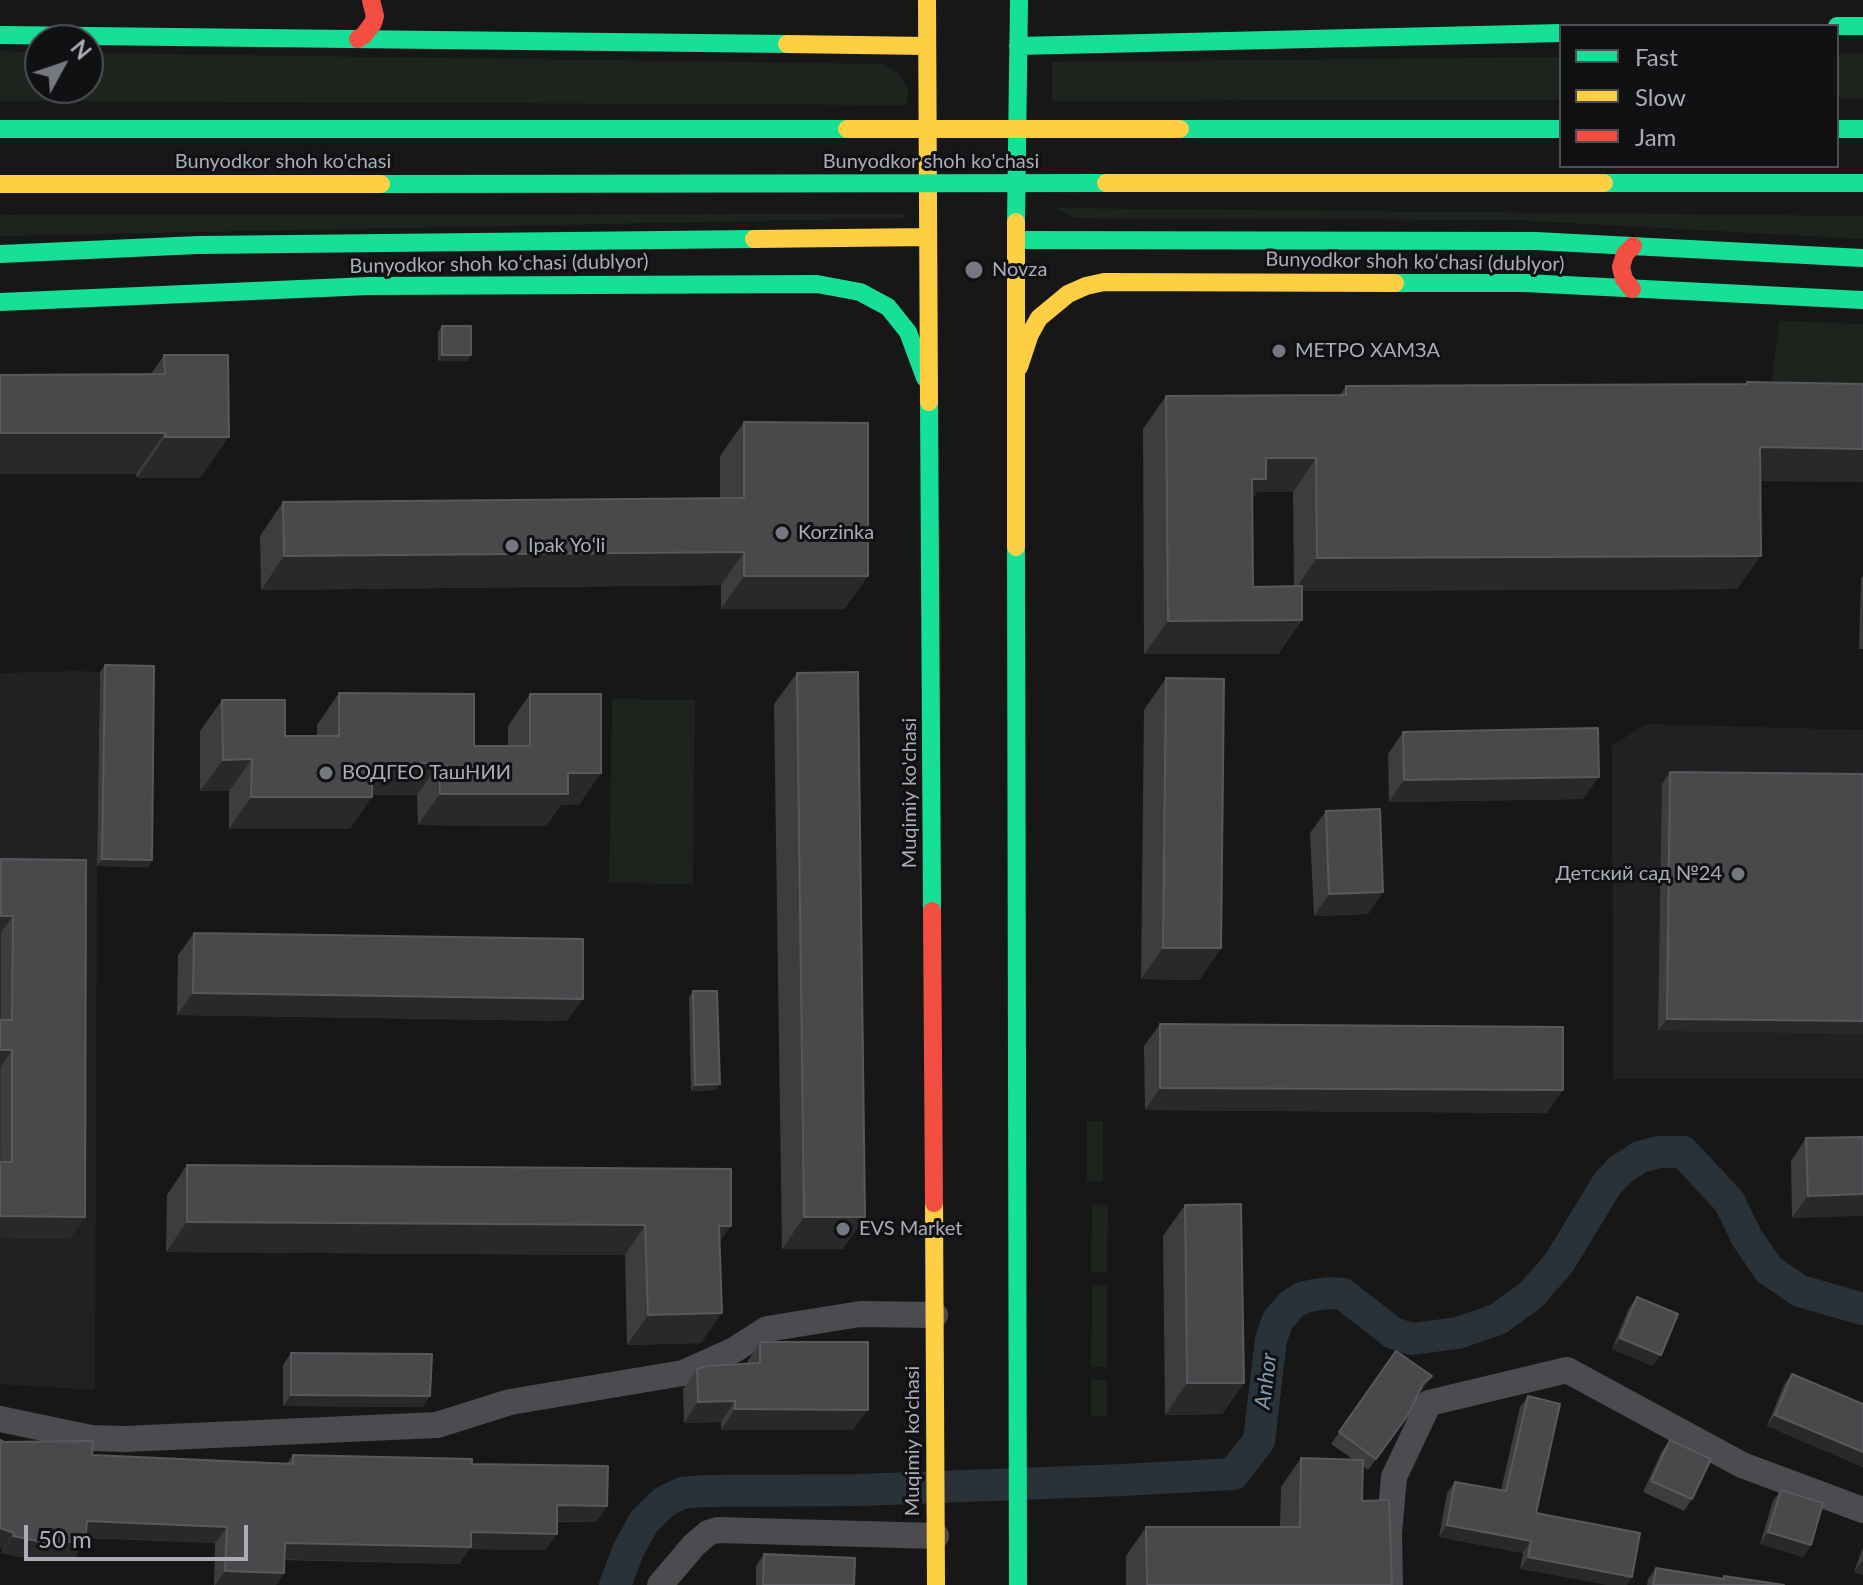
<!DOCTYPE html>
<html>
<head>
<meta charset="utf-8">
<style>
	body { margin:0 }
	#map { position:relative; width:1863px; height:1585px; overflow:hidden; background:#171717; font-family:Lato,sans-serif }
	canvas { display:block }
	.legend { position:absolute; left:1559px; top:24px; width:280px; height:144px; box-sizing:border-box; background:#111113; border:2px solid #4d4f55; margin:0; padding:10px 14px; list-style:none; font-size:24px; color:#a8adb8 }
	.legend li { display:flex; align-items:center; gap:16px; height:40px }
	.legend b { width:40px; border:2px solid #4d4f55 }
	.north { position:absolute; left:24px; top:24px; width:80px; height:80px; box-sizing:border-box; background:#111113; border:2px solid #4d4f55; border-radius:50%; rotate:50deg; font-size:22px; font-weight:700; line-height:32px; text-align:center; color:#a8adb8 }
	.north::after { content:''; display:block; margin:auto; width:28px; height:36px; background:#757880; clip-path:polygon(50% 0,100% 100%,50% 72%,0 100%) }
	.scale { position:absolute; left:24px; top:1525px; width:224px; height:36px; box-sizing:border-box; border:4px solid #a8adb8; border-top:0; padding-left:10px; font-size:24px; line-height:28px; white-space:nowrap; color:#a8adb8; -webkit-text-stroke:6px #111113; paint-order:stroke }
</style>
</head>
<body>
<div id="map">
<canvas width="1863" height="1585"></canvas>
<ul class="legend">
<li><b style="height:10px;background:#16e098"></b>Fast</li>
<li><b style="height:10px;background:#ffcf43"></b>Slow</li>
<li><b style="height:10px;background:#f24e42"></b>Jam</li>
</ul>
<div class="north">N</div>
<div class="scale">50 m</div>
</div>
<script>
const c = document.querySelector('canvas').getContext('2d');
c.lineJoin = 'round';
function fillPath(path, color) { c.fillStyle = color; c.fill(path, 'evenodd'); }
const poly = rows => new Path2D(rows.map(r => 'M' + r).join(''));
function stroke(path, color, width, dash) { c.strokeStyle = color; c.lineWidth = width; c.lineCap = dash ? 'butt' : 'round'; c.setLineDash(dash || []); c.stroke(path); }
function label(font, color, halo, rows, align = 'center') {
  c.font = font + ' Lato,sans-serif'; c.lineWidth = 6; c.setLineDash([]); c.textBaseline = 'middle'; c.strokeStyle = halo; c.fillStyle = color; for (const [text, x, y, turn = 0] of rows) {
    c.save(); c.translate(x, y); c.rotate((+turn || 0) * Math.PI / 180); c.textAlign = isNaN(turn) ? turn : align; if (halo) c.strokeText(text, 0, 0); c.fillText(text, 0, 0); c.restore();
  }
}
fillPath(poly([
	[76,671,100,672,97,866,95,1390,0,1384,0,673],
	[1646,724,1863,730,1863,1079,1613,1079,1612,746]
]), '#212123');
fillPath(poly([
	[0,51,40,52,40,88,88,88,88,53,884,64,899,74,908,88,907,105,0,101],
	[1863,53,1863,99,1837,99,1837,54],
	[1561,57,1561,100,1052,101,1052,62],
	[1055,208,1863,216,1863,239,1514,220,1075,218],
	[906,214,903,218,0,236,0,215],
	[1779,321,1863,324,1863,400,1770,398],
	[612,699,695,700,693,884,609,883],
	[1087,1121,1103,1121,1103,1182,1087,1181],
	[1092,1204,1108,1205,1107,1272,1091,1272],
	[1092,1285,1107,1286,1107,1367,1091,1367],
	[1091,1379,1107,1380,1107,1416,1091,1416]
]), '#1d241e');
stroke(poly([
	[615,1585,628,1551,643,1523,664,1502,682,1493,705,1491,860,1490,1123,1480,1233,1474,1259,1441,1271,1339,1278,1320,1291,1305,1302,1298,1314,1295,1329,1293,1343,1294,1393,1333,1411,1339,1458,1333,1498,1319,1531,1295,1559,1263,1607,1184,1620,1170,1640,1157,1659,1152,1683,1152,1729,1201,1747,1238,1769,1270,1800,1291,1863,1309]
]), '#2a3239', 32);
stroke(poly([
	[0,1419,91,1438,124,1439,437,1425,510,1402,683,1373,734,1350,767,1329,860,1314,935,1315],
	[660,1585,694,1545,708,1533,717,1530,936,1536],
	[1390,1585,1389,1533,1394,1477,1429,1403,1567,1370,1742,1465,1863,1510]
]), '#4b4c50', 26);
stroke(poly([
	[1837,26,1863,26],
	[0,35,787,44],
	[1018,46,1561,33],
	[1837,129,1863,129],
	[1016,222,1019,0],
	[1016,240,1536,241,1863,258],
	[0,254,198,245,754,239],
	[1395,283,1525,283,1863,300],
	[0,302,369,286,817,284,860,292,888,307,908,332,925,378],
	[929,402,932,911],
	[1016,547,1018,1585]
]), '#16e098', 18);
stroke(poly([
	[927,0,929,402],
	[787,44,927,46],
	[1016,222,1016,547],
	[754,239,928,237],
	[1019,367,1030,334,1039,318,1068,294,1086,286,1104,282,1395,283],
	[934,1203,936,1585]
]), '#ffcf43', 18);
stroke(poly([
	[358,39,364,35,373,23,375,16,371,0],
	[1632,289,1624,279,1621,267,1625,254,1633,246],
	[932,911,934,1203]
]), '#f24e42', 18);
stroke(poly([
	[0,129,847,129],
	[1180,129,1561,129],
	[1604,183,1863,183],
	[381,184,1106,183]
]), '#16e098', 18);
stroke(poly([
	[847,129,1180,129],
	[1106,183,1604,183],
	[0,184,381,184]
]), '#ffcf43', 18);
fillPath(poly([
	[442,326,471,355,467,361,438,361,438,332],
	[164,355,200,478,137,478,136,474,0,474,0,375,151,374],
	[1346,386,1760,481,1737,589,1302,591,1302,620,1278,654,1144,654,1143,429,1166,396,1340,395],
	[1257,492,1293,492,1294,587,1253,587,1252,499],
	[744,422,868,576,844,609,721,609,721,585,261,590,260,536,283,502,720,498,720,456],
	[1863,576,1863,649,1859,649,1861,578],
	[105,665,152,860,148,867,97,866,100,672],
	[797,673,843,1249,782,1249,774,704],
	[1166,678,1221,948,1199,980,1141,979,1144,710],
	[339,693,474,746,508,746,508,726,530,694,579,805,561,805,546,826,418,825,417,795,372,795,350,829,229,829,229,791,200,791,200,731,222,700,285,736,317,736,317,725],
	[1403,732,1583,799,1389,802,1388,754],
	[1670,772,1863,774,1658,1031,1662,784],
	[1326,811,1383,892,1368,914,1314,916,1310,833],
	[1,859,86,860,70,1239,0,1238],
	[194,933,567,1021,177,1015,178,955],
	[693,991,720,1084,716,1090,691,1091,689,997],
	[1160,1024,1547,1113,1145,1110,1144,1046],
	[1863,1137,1792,1218,1791,1161,1806,1138],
	[187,1165,731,1169,720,1242,701,1343,627,1345,625,1255,166,1252,167,1195],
	[1185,1205,1244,1383,1222,1414,1165,1415,1163,1236],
	[1637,1297,1653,1366,1612,1349,1629,1308],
	[760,1342,853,1430,721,1430,721,1422,684,1423,683,1389,697,1369,746,1364],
	[1396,1351,1424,1388,1419,1392,1408,1415,1368,1470,1363,1466,1362,1501,1392,1585,1126,1585,1126,1556,1146,1527,1280,1527,1281,1487,1301,1458,1354,1460,1331,1444],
	[291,1353,430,1396,422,1407,283,1406,283,1365],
	[1792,1374,1863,1404,1863,1467,1767,1426,1784,1385],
	[1528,1396,1536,1513,1640,1533,1520,1569,1523,1553,1439,1537,1447,1493,1455,1482,1501,1490,1520,1407],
	[1670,1440,1692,1499,1684,1511,1643,1492,1662,1451],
	[4,1442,92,1455,287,1463,293,1455,472,1464,607,1506,596,1522,557,1522,557,1534,545,1550,469,1549,459,1564,284,1560,284,1573,276,1585,214,1585,215,1543,86,1538,74,1559,31,1559,1,1553,3,1549],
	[1781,1490,1811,1545,1803,1557,1760,1544,1773,1501],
	[1863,1547,1863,1575,1854,1572],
	[764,1554,854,1585,756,1585,756,1566],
	[1656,1568,1722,1579,1724,1576,1784,1585,1647,1585,1648,1579]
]), '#3d3d3f');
fillPath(poly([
	[442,355,471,355,467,361,438,361],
	[0,433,165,433,136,474,0,474],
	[165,437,229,437,200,478,137,478],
	[1760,447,1863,449,1863,482,1737,481],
	[1266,458,1316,458,1293,492,1257,492,1243,512,1229,512],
	[744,552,721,585,261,590,284,556],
	[1761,556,1737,589,1294,591,1317,558],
	[744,576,868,576,844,609,721,609],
	[1302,620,1278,654,1144,654,1168,621],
	[252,759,229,791,200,791,223,760],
	[372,763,439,763,417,795,350,795],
	[568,773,601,773,579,805,561,805,546,826,418,825,440,794],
	[1599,777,1583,799,1389,802,1404,780],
	[251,797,372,797,350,829,229,829],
	[102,859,152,860,148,867,97,866],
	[1383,892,1368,914,1314,916,1329,894],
	[1,916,13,916,0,934,0,917],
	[1163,948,1221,948,1199,980,1141,979],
	[193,993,583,999,567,1021,177,1015],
	[1667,1019,1863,1021,1863,1034,1658,1031],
	[0,1050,12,1050,0,1068],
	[720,1084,716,1090,691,1091,695,1085],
	[1160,1088,1563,1090,1547,1113,1145,1110],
	[1863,1194,1863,1216,1792,1218,1808,1196],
	[0,1216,85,1217,70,1239,0,1238],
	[804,1217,865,1217,843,1249,782,1249],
	[187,1222,645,1225,625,1255,166,1252],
	[719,1226,731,1226,710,1255],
	[722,1313,701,1343,627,1345,648,1315],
	[1620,1338,1661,1355,1653,1366,1612,1349],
	[1432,1376,1424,1388,1415,1396,1423,1384],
	[1187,1383,1244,1383,1222,1414,1165,1415],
	[291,1395,430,1396,422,1407,283,1406],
	[735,1401,721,1422,684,1423,698,1402],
	[735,1409,868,1410,853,1430,721,1430],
	[1775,1415,1863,1452,1863,1467,1767,1426],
	[557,1505,607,1506,596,1522,546,1521],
	[87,1521,227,1527,215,1543,75,1537],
	[1447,1525,1531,1541,1523,1553,1439,1537],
	[0,1528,14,1533,3,1549,0,1548],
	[471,1532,557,1534,545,1550,469,1549,459,1564,273,1559,285,1543],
	[1768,1532,1811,1545,1803,1557,1760,1544],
	[13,1536,85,1542,74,1559,31,1559,1,1553],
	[1528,1557,1632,1577,1627,1585,1607,1585,1520,1569],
	[1862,1561,1863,1561,1863,1575,1854,1572],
	[225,1571,284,1573,276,1585,215,1585]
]), '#29292a');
const building = poly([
	[442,326,471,326,471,355,442,355,442,326],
	[164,355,228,355,229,437,165,437,165,433,0,433,0,375,165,374,164,355],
	[1747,382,1863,384,1863,449,1760,447,1761,556,1317,558,1316,458,1266,458,1266,479,1252,479,1253,587,1302,586,1302,620,1168,621,1166,396,1346,395,1346,386,1747,384,1747,382],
	[744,422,868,423,868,576,744,576,744,552,284,556,283,502,744,498,744,422],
	[105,665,154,666,152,860,102,859,105,665],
	[858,672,865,1217,804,1217,797,673,858,672],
	[1166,678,1224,679,1221,948,1163,948,1166,678],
	[339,693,474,694,474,746,530,746,530,694,601,694,601,773,568,773,568,794,440,794,439,763,372,763,372,797,251,797,252,759,223,760,222,700,285,700,285,736,339,736,339,693],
	[1598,728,1599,777,1404,780,1403,732,1598,728],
	[1670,772,1863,774,1863,1021,1667,1019,1670,772],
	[1380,809,1383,892,1329,894,1326,811,1380,809],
	[1,859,86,860,85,1217,0,1216,0,1162,12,1162,12,1050,0,1050,0,1020,12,1020,13,916,1,916,1,859],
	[194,933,583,939,583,999,193,993,194,933],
	[693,991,717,991,720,1084,695,1085,693,991],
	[1160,1024,1563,1027,1563,1090,1160,1088,1160,1024],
	[1863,1137,1863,1194,1808,1196,1806,1138,1863,1137],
	[187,1165,731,1169,731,1226,719,1226,722,1313,648,1315,645,1225,187,1222,187,1165],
	[1241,1204,1244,1383,1187,1383,1185,1205,1241,1204],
	[1637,1297,1678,1314,1661,1355,1620,1338,1637,1297],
	[760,1342,868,1342,868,1410,735,1409,735,1401,698,1402,697,1369,707,1366,760,1363,760,1342],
	[1396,1351,1432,1376,1423,1384,1408,1415,1376,1459,1339,1432,1396,1351],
	[291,1353,432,1354,430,1396,291,1395,291,1353],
	[1792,1374,1863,1404,1863,1452,1775,1415,1792,1374],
	[1528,1396,1560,1404,1536,1513,1640,1533,1632,1577,1528,1557,1531,1541,1447,1525,1455,1482,1506,1491,1528,1396],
	[0,1440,4,1442,93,1441,92,1455,293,1464,293,1455,472,1459,472,1464,608,1466,607,1506,557,1505,557,1534,471,1532,471,1547,285,1543,284,1573,225,1571,227,1527,87,1521,85,1542,42,1542,13,1536,14,1533,0,1528,0,1440],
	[1670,1440,1711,1459,1692,1499,1651,1481,1670,1440],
	[1301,1458,1363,1460,1362,1501,1389,1500,1392,1585,1147,1585,1146,1527,1300,1527,1301,1458],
	[1781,1490,1823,1503,1811,1545,1768,1532,1781,1490],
	[764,1554,855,1558,854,1585,763,1585,764,1554],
	[1656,1568,1724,1579,1724,1576,1784,1585,1653,1585,1656,1568]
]);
fillPath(building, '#49494c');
stroke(building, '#58595d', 2);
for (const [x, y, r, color] of [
	[974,270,10,"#757880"],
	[1279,351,8,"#757880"],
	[782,533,8,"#757880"],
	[512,546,8,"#757880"],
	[326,773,8,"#757880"],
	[1738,874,8,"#757880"],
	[843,1229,8,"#757880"]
]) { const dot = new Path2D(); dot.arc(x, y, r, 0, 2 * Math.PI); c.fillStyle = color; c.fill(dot); stroke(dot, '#111113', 3); }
label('20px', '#a8adb8', '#111113', [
	["Bunyodkor shoh ko'chasi",283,162],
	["Bunyodkor shoh ko'chasi",931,162],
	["Bunyodkor shoh koʻchasi (dublyor)",1415,262,1],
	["Bunyodkor shoh koʻchasi (dublyor)",499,264,-1],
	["Muqimiy ko'chasi",910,793,-90],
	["Muqimiy ko'chasi",913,1441,-90]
]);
label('20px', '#a8adb8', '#111113', [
	["Novza",992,270],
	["МЕТРО ХАМЗА",1295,351],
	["Korzinka",798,533],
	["Ipak Yoʻli",528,546],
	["ВОДГЕО ТашНИИ",342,773],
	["Детский сад №24",1722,874,"right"],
	["EVS Market",859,1229]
], 'left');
label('italic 22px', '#7f9bb3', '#111113', [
	["Anhor",1266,1381,-83]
]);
</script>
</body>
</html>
